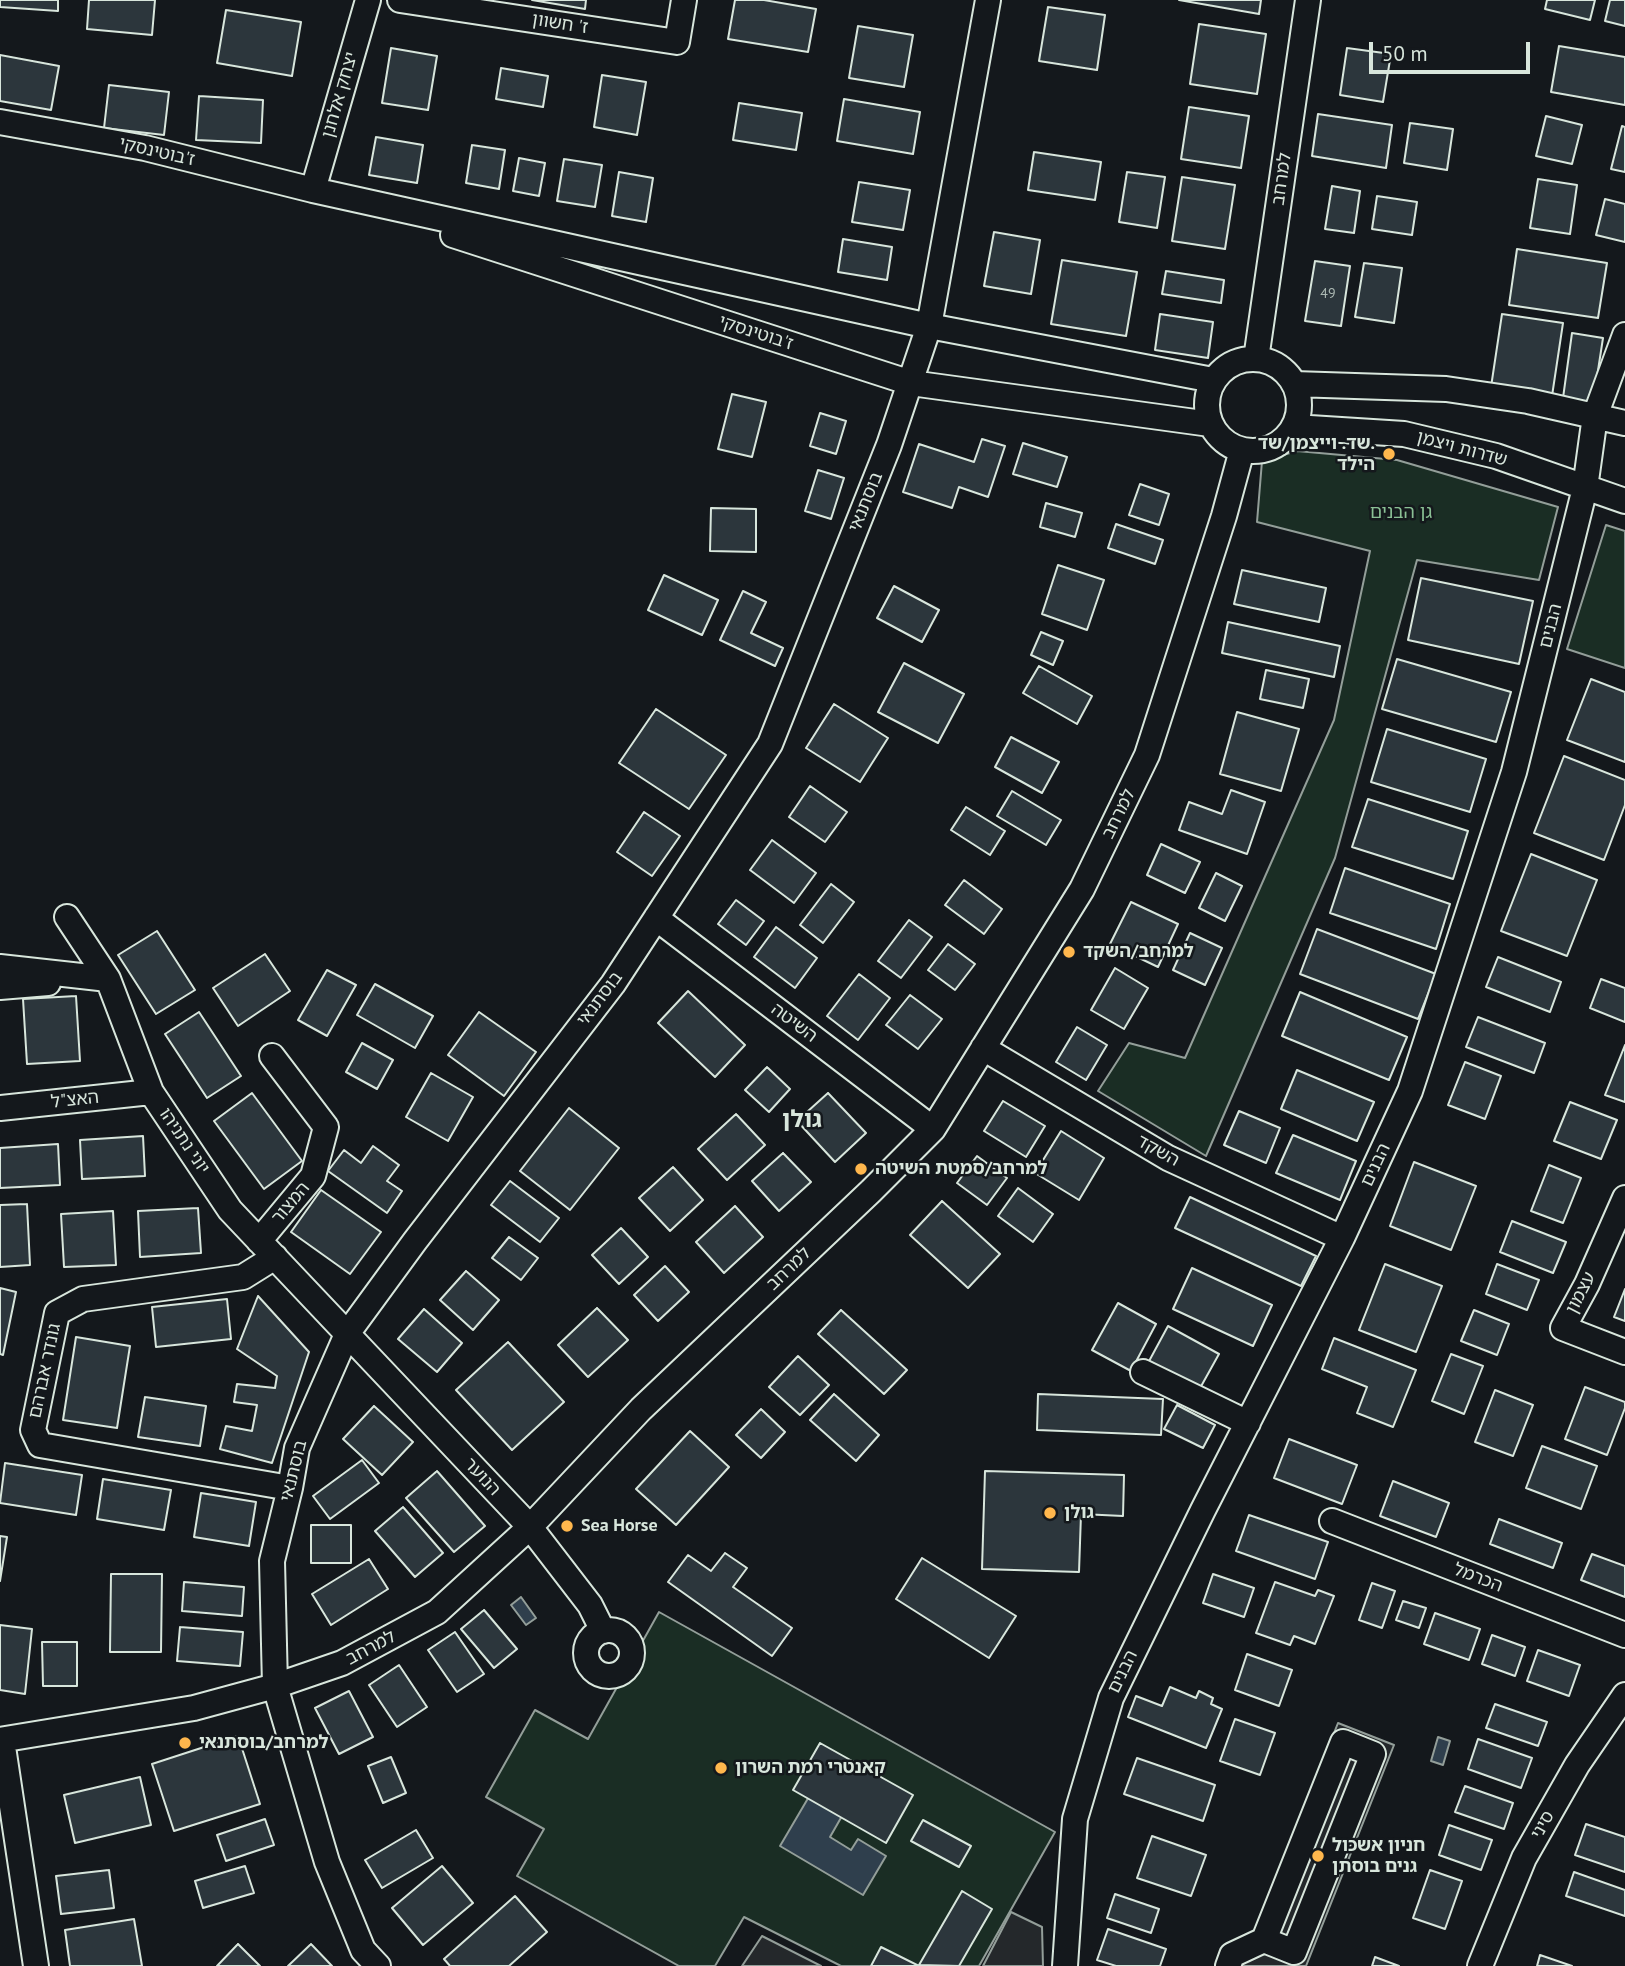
<!DOCTYPE html>
<html>
<head>
<meta charset="utf-8">
<style>
	body { margin:0 }
	#map { position:relative; width:1625px; height:1966px; overflow:hidden; background:#14181c; font-family:"PT Sans",sans-serif }
	canvas { display:block }
	.scale { position:absolute; left:1369px; top:42px; width:161px; height:32px; box-sizing:border-box; border:4px solid #d8e6dc; border-top:0; padding-left:9px; font-size:21px; line-height:24px; white-space:nowrap; color:#d8e6dc; -webkit-text-stroke:5px #14181c; paint-order:stroke }
</style>
</head>
<body>
<div id="map">
<canvas width="1625" height="1966"></canvas>
<div class="scale">50 m</div>
</div>
<script>
const c = document.querySelector('canvas').getContext('2d');
c.lineJoin = 'round';
function fillPath(path, color) { c.fillStyle = color; c.fill(path, 'evenodd'); }
const poly = rows => new Path2D(rows.map(r => 'M' + r).join(''));
function stroke(path, color, width, dash) { c.strokeStyle = color; c.lineWidth = width; c.lineCap = dash ? 'butt' : 'round'; c.setLineDash(dash || []); c.stroke(path); }
function label(font, color, halo, rows, align = 'center') {
  c.font = font + ' "PT Sans","Noto Sans Hebrew",sans-serif'; c.lineWidth = 5; c.setLineDash([]); c.textBaseline = 'middle'; c.strokeStyle = halo; c.fillStyle = color; for (const [text, x, y, turn = 0] of rows) {
    c.save(); c.translate(x, y); c.rotate((+turn || 0) * Math.PI / 180); c.textAlign = isNaN(turn) ? turn : align; if (halo) c.strokeText(text, 0, 0); c.fillText(text, 0, 0); c.restore();
  }
}
const green = poly([
	[1297,451,1397,460,1558,507,1539,580,1417,560,1335,858,1206,1156,1098,1091,1129,1043,1185,1058,1334,720,1370,551,1257,522,1262,461,1297,451],
	[1606,525,1625,531,1625,668,1567,649,1606,525],
	[659,1612,1055,1832,979,1966,841,1966,744,1917,715,1966,679,1966,517,1876,544,1829,486,1797,535,1710,588,1739,659,1612]
]);
fillPath(green, '#1a2d24');
stroke(green, '#939e99', 2);
const parking = poly([
	[1338,1723,1394,1745,1306,1966,1241,1966,1338,1723],
	[1011,1912,1042,1927,1043,1966,983,1966,1011,1912],
	[762,1936,821,1966,742,1966,762,1936]
]);
fillPath(parking, '#24282b');
stroke(parking, '#939e99', 2);
const water = poly([
	[521,1597,536,1618,526,1625,511,1605,521,1597],
	[1438,1737,1450,1741,1443,1765,1431,1761,1438,1737],
	[817,1783,850,1802,830,1837,851,1850,858,1839,886,1856,863,1895,780,1846,817,1783]
]);
fillPath(water, '#2f3f4d');
stroke(water, '#939e99', 2);
const building = poly([
	[0,0,58,0,58,11,0,7,0,0],
	[89,0,155,0,152,35,87,29,89,0],
	[532,0,586,0,585,9,532,0],
	[735,0,764,0,816,9,808,52,728,39,735,0],
	[1179,0,1261,0,1259,14,1179,0],
	[1547,0,1595,0,1590,20,1545,9,1547,0],
	[1610,0,1625,0,1625,26,1605,21,1610,0],
	[1048,7,1105,15,1097,70,1039,61,1048,7],
	[226,10,301,22,292,76,217,63,226,10],
	[1199,24,1266,34,1257,94,1190,84,1199,24],
	[858,26,913,35,904,87,849,78,858,26],
	[1559,46,1625,57,1625,105,1551,92,1559,46],
	[391,48,437,56,428,110,382,103,391,48],
	[1347,48,1391,54,1383,102,1340,95,1347,48],
	[0,55,59,66,51,110,0,101,0,55],
	[501,68,548,76,543,107,496,99,501,68],
	[602,75,646,82,637,135,594,127,602,75],
	[109,85,169,92,164,135,104,128,109,85],
	[199,96,263,100,261,143,196,140,199,96],
	[844,99,920,112,913,154,837,141,844,99],
	[739,103,802,113,796,150,733,140,739,103],
	[1189,107,1249,116,1241,168,1181,159,1189,107],
	[1318,114,1392,125,1386,168,1312,156,1318,114],
	[1546,116,1582,125,1572,164,1536,156,1546,116],
	[1410,123,1453,129,1447,170,1404,163,1410,123],
	[1622,126,1625,127,1625,172,1611,169,1622,126],
	[376,137,423,145,417,183,369,175,376,137],
	[472,145,505,150,499,189,466,183,472,145],
	[1034,152,1101,162,1095,200,1028,190,1034,152],
	[519,158,545,163,539,196,513,191,519,158],
	[564,159,602,165,595,207,557,201,564,159],
	[619,172,653,178,646,222,612,216,619,172],
	[1127,172,1165,177,1157,228,1119,222,1127,172],
	[1182,177,1235,185,1225,249,1172,241,1182,177],
	[1538,179,1577,185,1570,234,1530,228,1538,179],
	[859,182,910,190,903,230,852,222,859,182],
	[1332,186,1360,191,1354,233,1325,229,1332,186],
	[1377,196,1417,202,1412,235,1372,229,1377,196],
	[1605,199,1625,204,1625,242,1596,235,1605,199],
	[994,232,1040,240,1031,294,984,286,994,232],
	[843,239,892,247,887,280,838,272,843,239],
	[1517,249,1607,263,1598,318,1509,305,1517,249],
	[1062,260,1137,272,1126,336,1051,324,1062,260],
	[1315,261,1350,266,1341,326,1305,321,1315,261],
	[1364,263,1402,268,1394,323,1355,317,1364,263],
	[1166,271,1224,280,1221,303,1162,294,1166,271],
	[1160,314,1213,322,1208,358,1155,350,1160,314],
	[1502,314,1563,323,1552,396,1491,387,1502,314],
	[1572,333,1603,338,1593,403,1563,398,1572,333],
	[732,394,766,402,752,457,718,449,732,394],
	[820,413,846,421,836,454,810,446,820,413],
	[982,439,1005,446,988,497,959,487,952,508,903,492,919,444,974,462,982,439],
	[1023,443,1067,457,1057,487,1013,474,1023,443],
	[818,470,844,478,831,519,805,511,818,470],
	[1140,484,1169,494,1159,525,1129,515,1140,484],
	[1046,503,1082,513,1075,537,1040,527,1046,503],
	[711,508,756,509,756,552,710,551,711,508],
	[1116,524,1163,540,1155,564,1108,548,1116,524],
	[1058,565,1104,580,1087,630,1042,614,1058,565],
	[1242,570,1326,588,1319,622,1234,604,1242,570],
	[664,575,718,600,702,635,648,610,664,575],
	[1421,578,1533,601,1519,664,1408,640,1421,578],
	[894,586,939,610,922,642,877,618,894,586],
	[743,591,766,602,751,633,783,648,775,666,720,640,743,591],
	[1228,622,1340,646,1334,677,1222,653,1228,622],
	[1041,632,1063,641,1053,665,1031,655,1041,632],
	[1397,659,1511,692,1496,742,1382,709,1397,659],
	[904,663,964,694,938,743,878,712,904,663],
	[1039,666,1092,696,1077,724,1023,693,1039,666],
	[1266,670,1309,679,1303,708,1260,699,1266,670],
	[1591,679,1625,692,1625,762,1567,740,1591,679],
	[834,704,888,738,860,782,806,748,834,704],
	[656,709,726,755,689,809,619,763,656,709],
	[1237,712,1299,729,1281,791,1220,774,1237,712],
	[1387,729,1486,759,1470,812,1371,782,1387,729],
	[1011,737,1059,762,1042,793,995,767,1011,737],
	[1564,756,1625,780,1625,805,1604,860,1534,833,1564,756],
	[810,786,847,812,825,842,789,817,810,786],
	[1231,790,1265,802,1247,854,1179,830,1189,802,1222,814,1231,790],
	[1012,791,1061,820,1046,845,997,816,1012,791],
	[1368,799,1468,831,1453,879,1352,847,1368,799],
	[966,807,1005,831,990,855,951,830,966,807],
	[644,812,680,836,652,876,617,852,644,812],
	[772,840,816,873,794,903,750,870,772,840],
	[1161,844,1200,862,1185,893,1147,875,1161,844],
	[1531,854,1597,880,1567,956,1501,931,1531,854],
	[1345,868,1450,904,1436,949,1330,913,1345,868],
	[1216,873,1242,886,1225,921,1199,908,1216,873],
	[964,880,1002,909,984,934,945,905,964,880],
	[831,884,854,902,823,943,800,925,831,884],
	[736,900,764,921,746,945,718,924,736,900],
	[1131,902,1178,924,1158,967,1110,944,1131,902],
	[909,920,932,937,901,978,878,961,909,920],
	[776,927,817,958,795,988,754,957,776,927],
	[1317,929,1436,974,1418,1019,1300,974,1317,929],
	[157,931,195,990,156,1014,118,955,157,931],
	[1190,933,1222,948,1205,985,1173,970,1190,933],
	[948,944,975,964,955,990,928,970,948,944],
	[265,954,290,991,238,1026,213,988,265,954],
	[1498,957,1561,982,1550,1012,1486,987,1498,957],
	[1115,968,1148,988,1124,1029,1091,1010,1115,968],
	[327,970,356,985,327,1036,298,1020,327,970],
	[859,974,890,998,858,1040,827,1016,859,974],
	[1601,979,1625,988,1625,1022,1590,1008,1601,979],
	[375,984,433,1016,415,1048,357,1015,375,984],
	[688,991,745,1045,715,1077,658,1023,688,991],
	[1300,992,1407,1037,1389,1080,1282,1036,1300,992],
	[910,995,942,1019,918,1049,886,1025,910,995],
	[76,996,80,1061,27,1064,23,999,76,996],
	[199,1012,241,1076,207,1098,165,1034,199,1012],
	[479,1012,536,1052,504,1096,448,1055,479,1012],
	[1478,1017,1545,1043,1534,1073,1466,1047,1478,1017],
	[1077,1027,1107,1045,1086,1080,1056,1062,1077,1027],
	[362,1043,393,1060,377,1089,346,1072,362,1043],
	[1625,1045,1625,1102,1605,1095,1625,1045],
	[1465,1062,1501,1076,1485,1119,1448,1105,1465,1062],
	[767,1067,790,1089,769,1112,745,1090,767,1067],
	[1297,1070,1374,1102,1357,1141,1281,1109,1297,1070],
	[431,1073,473,1097,448,1141,406,1117,431,1073],
	[252,1093,302,1161,264,1189,214,1121,252,1093],
	[828,1093,866,1133,835,1162,797,1121,828,1093],
	[1003,1101,1045,1126,1026,1157,984,1131,1003,1101],
	[1570,1102,1617,1120,1601,1159,1554,1141,1570,1102],
	[569,1108,619,1148,570,1210,520,1171,569,1108],
	[1239,1111,1280,1128,1266,1163,1224,1145,1239,1111],
	[736,1114,765,1145,727,1180,698,1149,736,1114],
	[1061,1131,1104,1158,1079,1200,1035,1173,1061,1131],
	[1293,1135,1356,1161,1340,1200,1276,1173,1293,1135],
	[143,1136,145,1176,82,1179,80,1140,143,1136],
	[58,1144,60,1185,0,1188,0,1148,58,1144],
	[373,1146,399,1165,387,1181,402,1191,387,1213,328,1171,344,1150,361,1163,373,1146],
	[783,1153,811,1182,779,1211,752,1181,783,1153],
	[977,1156,1007,1178,987,1205,957,1183,977,1156],
	[1414,1162,1476,1186,1451,1250,1390,1226,1414,1162],
	[1549,1165,1581,1178,1563,1223,1531,1211,1549,1165],
	[673,1167,703,1200,670,1231,639,1198,673,1167],
	[510,1181,559,1218,540,1242,491,1205,510,1181],
	[1018,1188,1053,1214,1033,1242,998,1216,1018,1188],
	[321,1190,381,1232,350,1274,291,1232,321,1190],
	[1190,1197,1316,1256,1301,1286,1175,1228,1190,1197],
	[942,1201,1000,1254,968,1288,910,1235,942,1201],
	[27,1204,30,1265,0,1267,0,1205,27,1204],
	[735,1206,763,1237,724,1273,696,1242,735,1206],
	[198,1208,201,1253,140,1257,138,1211,198,1208],
	[113,1211,116,1265,64,1267,61,1214,113,1211],
	[1512,1221,1566,1242,1553,1273,1500,1252,1512,1221],
	[621,1228,648,1257,619,1284,592,1255,621,1228],
	[509,1237,538,1258,521,1280,492,1258,509,1237],
	[1385,1264,1442,1286,1416,1352,1359,1330,1385,1264],
	[1497,1264,1539,1280,1527,1310,1486,1294,1497,1264],
	[665,1266,689,1292,658,1321,634,1295,665,1266],
	[1192,1268,1272,1305,1253,1346,1173,1309,1192,1268],
	[466,1271,499,1300,473,1330,440,1300,466,1271],
	[0,1288,16,1292,3,1355,0,1354,0,1288],
	[1625,1289,1625,1321,1614,1317,1625,1289],
	[258,1296,309,1352,272,1463,220,1449,226,1426,252,1431,257,1405,234,1402,237,1384,275,1388,277,1376,237,1349,258,1296],
	[227,1299,231,1339,156,1347,152,1307,227,1299],
	[1118,1303,1156,1324,1131,1371,1092,1350,1118,1303],
	[597,1308,628,1340,588,1377,558,1345,597,1308],
	[424,1309,462,1343,437,1372,398,1339,424,1309],
	[841,1310,907,1370,884,1394,818,1334,841,1310],
	[1474,1310,1509,1324,1497,1355,1461,1341,1474,1310],
	[1168,1326,1219,1354,1199,1390,1148,1363,1168,1326],
	[76,1337,130,1346,117,1428,63,1420,76,1337],
	[1334,1338,1416,1370,1393,1427,1357,1413,1367,1387,1322,1369,1334,1338],
	[508,1342,564,1402,512,1450,456,1390,508,1342],
	[1451,1354,1483,1366,1464,1414,1432,1401,1451,1354],
	[798,1356,829,1385,800,1415,769,1387,798,1356],
	[1585,1387,1625,1402,1625,1408,1607,1455,1565,1439,1585,1387],
	[1495,1390,1533,1405,1513,1456,1475,1442,1495,1390],
	[834,1394,879,1435,856,1461,810,1420,834,1394],
	[1038,1394,1163,1399,1161,1435,1037,1430,1038,1394],
	[145,1397,206,1406,200,1446,138,1437,145,1397],
	[1177,1405,1215,1425,1203,1448,1164,1429,1177,1405],
	[374,1406,413,1442,382,1475,343,1439,374,1406],
	[761,1409,785,1432,761,1458,736,1435,761,1409],
	[690,1431,729,1467,676,1525,636,1489,690,1431],
	[1289,1439,1357,1465,1342,1504,1274,1478,1289,1439],
	[1542,1446,1597,1466,1581,1509,1526,1488,1542,1446],
	[362,1460,379,1483,330,1519,313,1496,362,1460],
	[5,1463,82,1475,76,1515,0,1503,5,1463],
	[437,1471,485,1526,454,1552,406,1498,437,1471],
	[985,1471,1124,1475,1123,1516,1081,1514,1079,1572,982,1569,985,1471],
	[103,1479,171,1490,164,1530,97,1519,103,1479],
	[1393,1481,1449,1503,1436,1537,1380,1516,1393,1481],
	[201,1493,256,1502,249,1546,194,1537,201,1493],
	[403,1507,443,1553,415,1577,375,1531,403,1507],
	[1249,1515,1328,1542,1315,1579,1236,1551,1249,1515],
	[1499,1519,1562,1543,1553,1568,1490,1544,1499,1519],
	[311,1525,351,1525,351,1563,311,1563,311,1525],
	[0,1536,7,1537,0,1581,0,1536],
	[725,1553,747,1568,733,1587,792,1628,772,1656,668,1582,688,1555,711,1571,725,1553],
	[1592,1554,1625,1566,1625,1597,1581,1580,1592,1554],
	[922,1558,1016,1616,989,1658,896,1599,922,1558],
	[369,1559,388,1589,331,1625,312,1594,369,1559],
	[111,1574,162,1574,161,1652,110,1652,111,1574],
	[1213,1574,1254,1588,1244,1617,1203,1603,1213,1574],
	[184,1582,244,1587,242,1616,182,1611,184,1582],
	[1275,1582,1315,1596,1318,1590,1334,1596,1315,1644,1294,1636,1290,1645,1256,1633,1275,1582],
	[1372,1583,1395,1591,1382,1628,1359,1620,1372,1583],
	[1403,1601,1426,1608,1419,1628,1396,1620,1403,1601],
	[484,1610,517,1649,494,1668,461,1629,484,1610],
	[1435,1613,1480,1629,1469,1660,1424,1644,1435,1613],
	[0,1625,32,1629,25,1694,0,1690,0,1625],
	[180,1627,243,1632,240,1666,177,1661,180,1627],
	[455,1632,484,1674,457,1692,428,1650,455,1632],
	[1492,1635,1525,1647,1515,1676,1482,1664,1492,1635],
	[42,1642,77,1642,77,1686,43,1686,42,1642],
	[1538,1650,1580,1665,1569,1696,1527,1681,1538,1650],
	[1247,1654,1292,1670,1279,1706,1235,1690,1247,1654],
	[399,1665,427,1707,397,1727,369,1685,399,1665],
	[1170,1687,1196,1698,1199,1691,1213,1698,1211,1704,1222,1709,1206,1748,1128,1717,1136,1696,1162,1706,1170,1687],
	[349,1691,373,1737,339,1754,315,1708,349,1691],
	[1495,1704,1547,1722,1538,1746,1486,1728,1495,1704],
	[1235,1719,1275,1733,1260,1775,1220,1761,1235,1719],
	[238,1736,260,1804,174,1831,152,1764,238,1736],
	[1478,1739,1532,1758,1521,1788,1468,1769,1478,1739],
	[820,1743,913,1795,886,1843,793,1790,820,1743],
	[391,1757,406,1793,383,1803,368,1766,391,1757],
	[1137,1758,1215,1785,1203,1821,1124,1794,1137,1758],
	[140,1777,151,1825,75,1843,64,1795,140,1777],
	[1465,1786,1513,1803,1504,1829,1455,1812,1465,1786],
	[265,1819,274,1845,226,1861,217,1835,265,1819],
	[923,1820,971,1846,959,1867,911,1841,923,1820],
	[1586,1824,1625,1837,1625,1872,1575,1855,1586,1824],
	[1449,1825,1492,1840,1481,1870,1439,1855,1449,1825],
	[416,1830,433,1858,382,1888,365,1860,416,1830],
	[1152,1836,1206,1855,1191,1896,1137,1878,1152,1836],
	[245,1866,254,1893,203,1908,195,1881,245,1866],
	[442,1866,473,1903,423,1945,392,1908,442,1866],
	[109,1870,114,1908,61,1914,56,1876,109,1870],
	[1430,1870,1462,1881,1445,1929,1413,1918,1430,1870],
	[1574,1872,1625,1890,1625,1916,1566,1896,1574,1872],
	[962,1891,992,1909,959,1966,919,1965,962,1891],
	[1115,1894,1159,1909,1151,1933,1107,1918,1115,1894],
	[515,1896,547,1932,509,1966,450,1966,444,1959,515,1896],
	[134,1919,142,1966,70,1966,65,1930,134,1919],
	[1108,1929,1166,1949,1160,1966,1116,1966,1097,1960,1108,1929],
	[238,1944,260,1966,217,1966,238,1944],
	[311,1944,332,1966,288,1966,311,1944],
	[881,1947,919,1966,871,1966,881,1947],
	[1540,1955,1572,1966,1537,1966,1540,1955],
	[1375,1957,1399,1966,1372,1966,1375,1957]
]);
fillPath(building, '#2c363c');
stroke(building, '#d8e6dc', 2);
const minor = poly([
	[400,0,677,42,684,0],
	[0,122,145,148,313,190,929,326,1213,380],
	[313,190,368,0],
	[453,235,911,383,1210,424],
	'1207 405a46 46 0 1 1 92 0a46 46 0 1 1-92 0Z',
	[1256,359,1308,0],
	[1294,384,1446,389,1528,401,1625,423],
	[1294,427,1404,434,1496,456,1625,501],
	[67,917,108,979,151,1092,230,1210,530,1527,590,1605,603,1631],
	[656,918,933,1129],
	[0,967,108,979],
	[0,987,48,983],
	[983,1048,1168,1158,1342,1238],
	[0,1108,151,1092],
	[1625,1198,1587,1284,1563,1328,1625,1352],
	[259,1241,313,1176,326,1127,272,1056],
	[275,1257,243,1277,83,1299,57,1313,33,1430,40,1445,290,1488],
	[1143,1372,1248,1423],
	[1332,1521,1625,1635],
	'586 1653a23 23 0 1 1 46 0a23 23 0 1 1-46 0Z',
	[0,1740,194,1708,275,1686,342,1663,437,1612,530,1527,641,1409,871,1191,933,1129,1082,889,1147,755,1224,516,1242,450],
	[2,1740,36,1966],
	[378,1966,363,1950,327,1862,275,1686,272,1561,290,1488,297,1448,347,1334,415,1241,613,984,770,744,889,445,929,326,988,0],
	[1065,1966,1075,1819,1111,1698,1203,1510,1342,1238,1410,1091,1514,772,1585,488,1595,416,1625,335],
	[1228,1966,1232,1955,1264,1940,1343,1742,1373,1754,1294,1952,1264,1940],
	[1480,1966,1524,1858,1577,1765,1625,1695]
]);
stroke(minor, '#d8e6dc', 28);
stroke(minor, '#14181c', 24);
for (const [x, y, r, color] of [
	[1389,454,7,"#ffb74d"],
	[1069,952,7,"#ffb74d"],
	[861,1169,7,"#ffb74d"],
	[1050,1513,7,"#ffb74d"],
	[567,1526,7,"#ffb74d"],
	[185,1743,7,"#ffb74d"],
	[721,1768,7,"#ffb74d"],
	[1318,1856,7,"#ffb74d"]
]) { const dot = new Path2D(); dot.arc(x, y, r, 0, 2 * Math.PI); c.fillStyle = color; c.fill(dot); stroke(dot, '#14181c', 2.5); }
label('14px', '#adbab4', null, [
	["49",1328,294]
]);
label('18px', '#d8e6dc', '#14181c', [
	["ז' חשוון",560,24,9],
	["יצחק אלחנן",340,95,-74],
	["ז'בוטינסקי",157,152,13],
	["למרחב",1282,179,-82],
	["ז'בוטינסקי",756,333,18],
	["שדרות ויצמן",1462,449,15],
	["בוסתנאי",866,502,-68],
	["הבנים",1551,626,-76],
	["למרחב",1119,814,-64],
	["בוסתנאי",600,999,-53],
	["השיטה",794,1023,37],
	["האצ\"ל",75,1100,-6],
	["יוני נתניהו",184,1141,56],
	["השקד",1158,1151,29],
	["הבנים",1376,1165,-65],
	["המצור",291,1203,-50],
	["למרחב",789,1269,-44],
	["עצמון",1581,1293,-63],
	["גונדר אברהם",45,1371,-78],
	["בוסתנאי",294,1471,-76],
	["הנוער",482,1477,47],
	["הכרמל",1478,1578,21],
	["למרחב",371,1648,-28],
	["הבנים",1123,1672,-64],
	["סיני",1543,1825,-61]
]);
label('bold 18px', '#d8e6dc', '#14181c', [
	["שד. וייצמן/שד.",1375,444,"right"],
	["הילד",1375,465,"right"],
	["למרחב/השקד",1083,952],
	["למרחב/סמטת השיטה",875,1169],
	["גולן",1064,1513],
	["Sea Horse",581,1526],
	["למרחב/בוסתנאי",199,1743],
	["קאנטרי רמת השרון",735,1768],
	["חניון אשכול",1332,1846],
	["גנים בוסתן",1332,1867]
], 'left');
label('18px', '#8ac095', '#14181c', [
	["גן הבנים",1401,513]
]);
label('bold 24px', '#d8e6dc', '#14181c', [
	["גולן",802,1120]
]);
</script>
</body>
</html>
